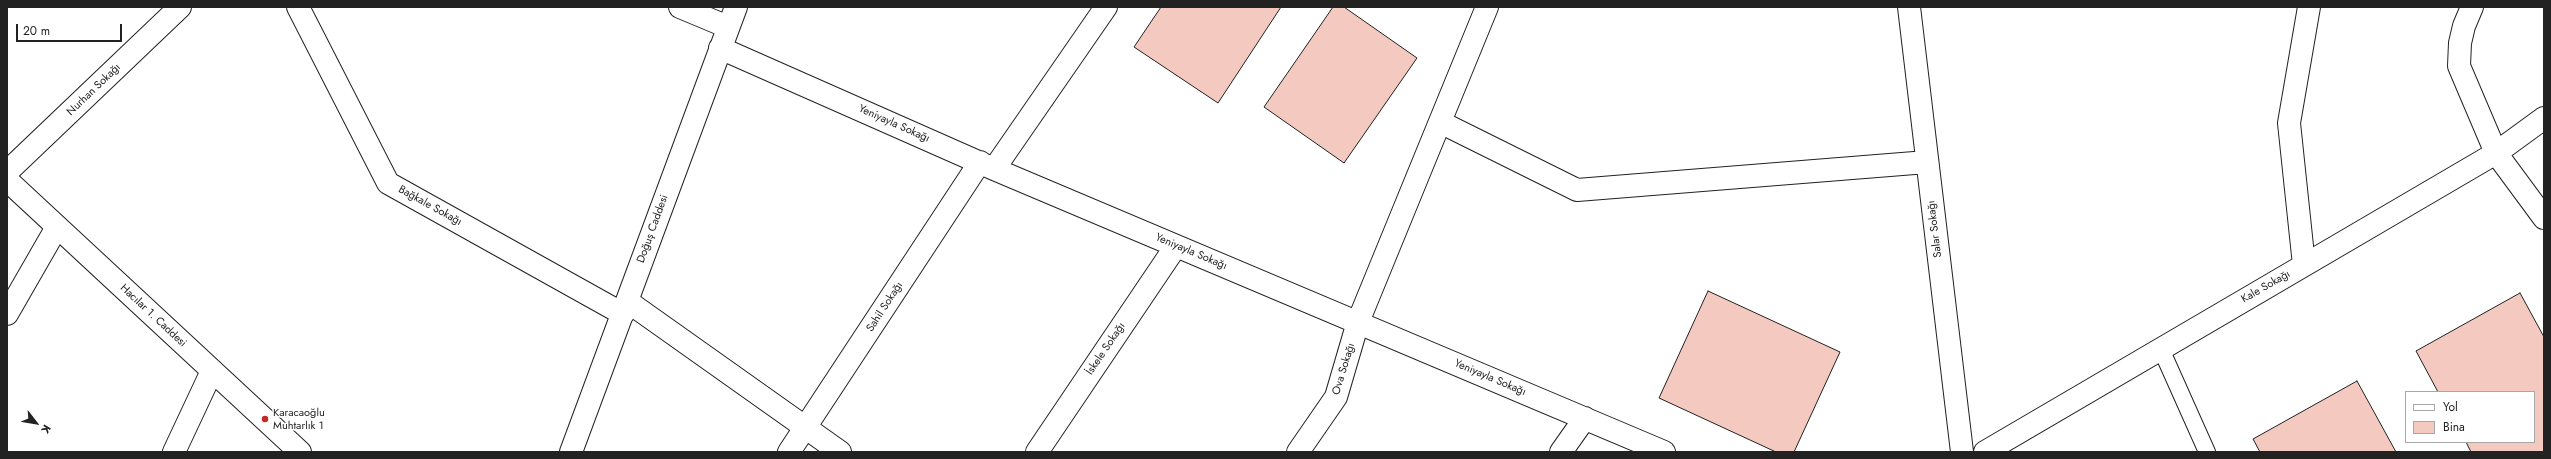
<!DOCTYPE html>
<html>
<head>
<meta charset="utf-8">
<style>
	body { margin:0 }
	#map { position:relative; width:2551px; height:459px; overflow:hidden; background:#fff; font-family:Jost,sans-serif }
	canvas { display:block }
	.frame { position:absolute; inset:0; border:8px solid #222; pointer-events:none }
	.legend { position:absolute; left:2405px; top:391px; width:130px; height:52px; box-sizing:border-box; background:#fff; border:1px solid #a7a7a7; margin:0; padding:5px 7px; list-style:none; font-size:12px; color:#222 }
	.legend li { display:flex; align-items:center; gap:8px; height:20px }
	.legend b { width:20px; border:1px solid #a7a7a7 }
	.north { position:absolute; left:16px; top:403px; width:40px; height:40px; -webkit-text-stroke:3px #fff; paint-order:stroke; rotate:121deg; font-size:11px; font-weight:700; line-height:16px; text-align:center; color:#222 }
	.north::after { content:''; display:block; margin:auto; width:14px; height:18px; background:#222; clip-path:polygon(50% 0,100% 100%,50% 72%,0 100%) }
	.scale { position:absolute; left:16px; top:24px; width:106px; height:18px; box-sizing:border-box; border:2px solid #222; border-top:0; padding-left:5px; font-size:12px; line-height:14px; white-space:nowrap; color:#222; -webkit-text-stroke:3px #fff; paint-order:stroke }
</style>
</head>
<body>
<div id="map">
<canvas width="2551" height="459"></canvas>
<div class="frame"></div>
<ul class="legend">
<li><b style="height:5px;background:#fff"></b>Yol</li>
<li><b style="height:11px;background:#f3c9c0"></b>Bina</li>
</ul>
<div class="north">K</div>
<div class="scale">20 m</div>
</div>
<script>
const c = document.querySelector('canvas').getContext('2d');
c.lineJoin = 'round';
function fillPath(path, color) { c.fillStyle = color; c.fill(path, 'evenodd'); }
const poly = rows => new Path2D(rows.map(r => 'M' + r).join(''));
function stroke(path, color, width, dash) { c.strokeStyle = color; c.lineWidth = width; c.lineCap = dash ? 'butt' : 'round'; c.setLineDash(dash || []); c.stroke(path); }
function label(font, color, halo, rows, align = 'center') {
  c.font = font + ' Jost,sans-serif'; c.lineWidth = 3; c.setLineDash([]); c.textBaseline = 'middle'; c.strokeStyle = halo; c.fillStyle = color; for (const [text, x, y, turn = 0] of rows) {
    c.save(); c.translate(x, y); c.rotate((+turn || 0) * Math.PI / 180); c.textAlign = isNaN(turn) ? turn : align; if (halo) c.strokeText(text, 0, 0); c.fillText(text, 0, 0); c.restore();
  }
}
const building = poly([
	[1161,7,1281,7,1218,103,1134,47,1161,7],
	[1333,7,1344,7,1417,58,1344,163,1264,107,1333,7],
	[1708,291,1840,352,1794,452,1776,452,1659,398,1708,291],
	[2520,293,2544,337,2544,452,2471,452,2466,442,2534,442,2534,392,2438,392,2416,351,2520,293],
	[2357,381,2396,452,2260,452,2253,439,2357,381]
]);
fillPath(building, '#f3c9c0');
stroke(building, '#222', 1);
const service = poly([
	[2161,349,2207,452]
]);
const minor = poly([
	[298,7,388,183,623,314],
	[680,7,728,27],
	[1909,7,1962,452],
	[2472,7,2464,26,2460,43,2459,66,2496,153,2544,218],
	[720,48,994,169,1664,452],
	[1440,122,1577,190,1927,162],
	[994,169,1106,7],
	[7,172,180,7],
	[2304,265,2289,123,2309,7],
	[627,301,840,452],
	[7,314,57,227],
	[174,452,212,371],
	[571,452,736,7],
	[789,452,980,162],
	[1037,452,1176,246],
	[1298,452,1336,397,1358,322,1487,7],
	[1561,452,1585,418],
	[1985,452,2496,153,2544,118]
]);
const tertiary = poly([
	[7,180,300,452]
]);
stroke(service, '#222', 18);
stroke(minor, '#222', 24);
stroke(tertiary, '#222', 24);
stroke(service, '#fff', 16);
stroke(minor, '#fff', 22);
stroke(tertiary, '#fff', 22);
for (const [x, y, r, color] of [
	[265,419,4,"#c62828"]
]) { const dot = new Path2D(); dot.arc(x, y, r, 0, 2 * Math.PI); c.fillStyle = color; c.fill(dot); stroke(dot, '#fff', 1.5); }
label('11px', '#222', '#fff', [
	["Nurhan Sokağı",94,90,-44],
	["Yeniyayla Sokağı",894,124,24],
	["Bağkale Sokağı",430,206,29],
	["Doğuş Caddesi",653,229,-70],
	["Salar Sokağı",1935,229,-97],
	["Yeniyayla Sokağı",1191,252,23],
	["Kale Sokağı",2266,287,-30],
	["Sahil Sokağı",885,307,-57],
	["Hacılar 1. Caddesi",153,316,43],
	["İskele Sokağı",1106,349,-56],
	["Ova Sokağı",1344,369,-73],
	["Yeniyayla Sokağı",1490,378,23]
]);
label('11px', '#222', '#fff', [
	["Karacaoğlu",273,413],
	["Muhtarlık 1",273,426]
], 'left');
</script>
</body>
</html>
